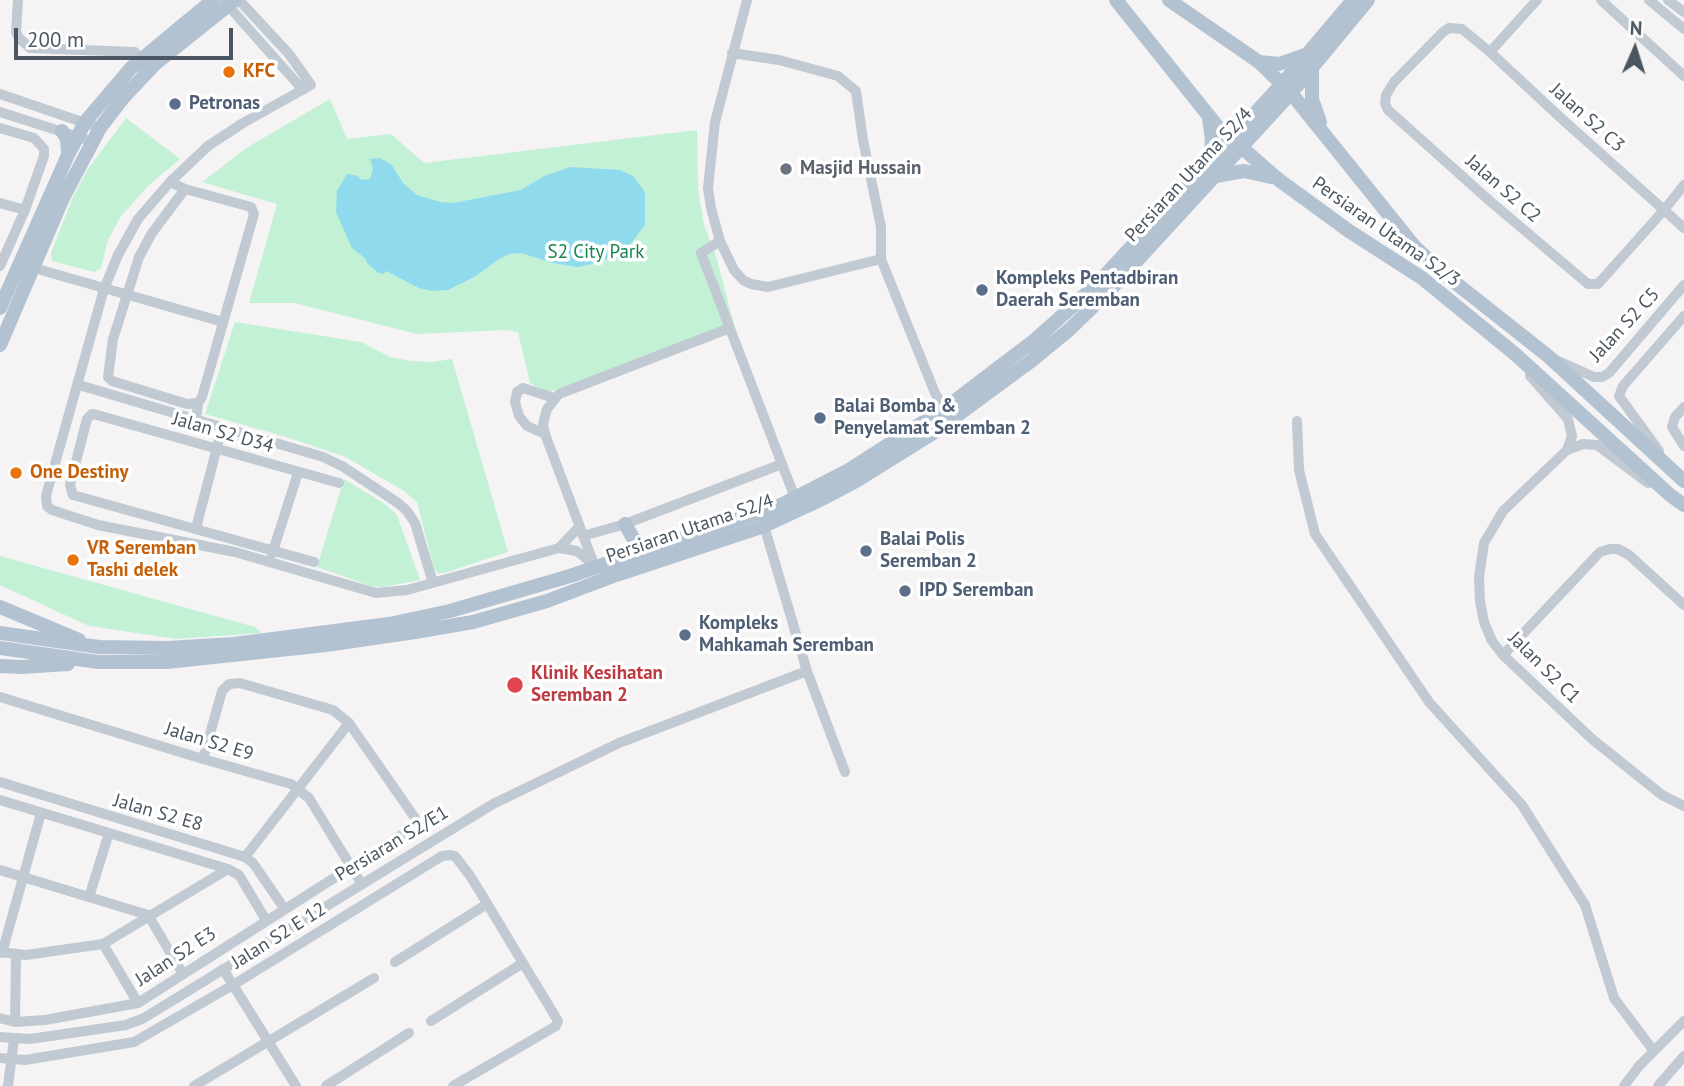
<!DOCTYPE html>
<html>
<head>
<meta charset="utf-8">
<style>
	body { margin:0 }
	#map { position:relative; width:1684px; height:1086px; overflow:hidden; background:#f5f3f3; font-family:"PT Sans",sans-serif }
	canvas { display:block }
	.north { position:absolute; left:1600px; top:14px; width:70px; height:70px; -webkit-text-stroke:5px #fff; paint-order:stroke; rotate:3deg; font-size:19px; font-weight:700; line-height:28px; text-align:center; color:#4a5661 }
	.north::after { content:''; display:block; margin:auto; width:24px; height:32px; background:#4a5661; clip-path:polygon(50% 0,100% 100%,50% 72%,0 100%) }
	.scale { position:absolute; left:14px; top:28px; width:219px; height:32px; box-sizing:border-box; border:4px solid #4a5661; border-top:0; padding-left:9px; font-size:21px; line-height:24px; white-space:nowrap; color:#4a5661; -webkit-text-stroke:5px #fff; paint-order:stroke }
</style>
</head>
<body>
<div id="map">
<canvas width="1684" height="1086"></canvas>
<div class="north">N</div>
<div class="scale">200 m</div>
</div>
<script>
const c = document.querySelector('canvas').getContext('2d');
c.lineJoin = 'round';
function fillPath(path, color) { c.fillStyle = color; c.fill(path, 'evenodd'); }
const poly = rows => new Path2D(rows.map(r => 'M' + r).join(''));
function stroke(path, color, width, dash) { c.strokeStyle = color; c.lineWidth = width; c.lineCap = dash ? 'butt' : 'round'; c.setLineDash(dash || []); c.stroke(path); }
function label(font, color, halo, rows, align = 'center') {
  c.font = font + ' "PT Sans",sans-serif'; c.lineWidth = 7; c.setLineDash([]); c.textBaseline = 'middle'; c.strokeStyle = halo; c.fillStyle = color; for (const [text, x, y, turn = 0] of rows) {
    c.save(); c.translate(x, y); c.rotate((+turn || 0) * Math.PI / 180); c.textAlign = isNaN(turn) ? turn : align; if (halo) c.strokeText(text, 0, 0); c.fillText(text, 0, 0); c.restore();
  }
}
fillPath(poly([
	[330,99,347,139,391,134,424,163,697,130,698,188,704,225,715,253,734,324,547,393,530,383,518,332,506,330,417,334,294,303,249,303,277,204,202,182,248,147],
	[126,118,180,159,148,186,121,216,108,240,101,268,94,272,52,261,51,253,73,197,88,169],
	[235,322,361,342,390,357,411,361,432,362,452,359,508,552,444,573,438,573,434,569,417,502,404,491,346,457,283,436,205,414],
	[344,479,385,504,397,515,420,580,382,587,371,586,317,567],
	[0,556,255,627,262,633,176,639,89,626,0,585]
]), '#c3f1d5');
fillPath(poly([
	[380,158,392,165,403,183,417,195,440,202,453,203,521,190,544,176,570,167,620,170,633,176,645,192,645,225,629,246,611,257,588,265,577,267,553,263,521,253,510,254,499,259,474,277,448,290,431,291,419,288,386,271,383,274,377,272,366,262,366,259,352,248,336,212,337,191,347,174,358,176,361,180,370,179,373,168,370,159]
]), '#90daee');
stroke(poly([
	[18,0,16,32,19,38,30,48,135,52],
	[223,0,303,90],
	[239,0,289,54,311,85,243,123,208,146,170,182,138,219,118,255,104,289,46,496,47,506,52,510,98,525,235,552,376,593,407,590,559,548,579,527],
	[747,0,715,122,708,188,711,208,720,241,734,270,743,280,751,284,768,287,881,259,935,393,948,415],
	[1601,0,1684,76],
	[1649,0,1684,29],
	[1668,0,1684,12],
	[1490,52,1537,0],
	[732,53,779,60,838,76,856,91,863,140,881,227,881,259],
	[0,94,100,128],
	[0,112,91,141],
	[0,128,34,138,44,149,44,156,25,210,0,266],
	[170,182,185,189,251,207,254,214,202,397,198,403,196,420],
	[1684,185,1664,210,1598,284,1588,284,1491,202,1388,110,1385,103,1386,95,1394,82,1443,32,1449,28,1462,29,1490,52,1562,119,1664,210,1684,228],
	[185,189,152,233,139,257,113,339,108,377,112,381,187,404,198,403],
	[0,203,25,210],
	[720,241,701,253,795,498],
	[27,266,223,322],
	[1554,359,1594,377,1602,377,1609,373,1684,285],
	[1530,376,1568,419,1572,436,1567,450,1503,511,1484,543,1479,577,1480,601,1484,622,1492,641,1503,655,1592,739,1662,795,1684,806],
	[79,385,323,457,342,466,398,503,407,511,415,523,433,583],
	[1684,407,1675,417,1672,427,1684,446],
	[1297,421,1299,470,1315,534,1429,702,1522,805,1585,905,1614,998,1653,1050],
	[545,434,527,426,519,416,515,402,517,392,523,388,554,398],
	[1567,450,1583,444,1597,445,1648,483],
	[1659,451,1619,396,1623,386,1684,316],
	[762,519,807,671,845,772],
	[196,528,222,428],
	[583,536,625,524,782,464],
	[559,548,577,551,590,562],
	[272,554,298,473],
	[314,562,73,495,70,485,87,419,92,414,97,415,339,483],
	[595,567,545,434,543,424,547,409,559,394,730,328],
	[1503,655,1600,552,1610,549,1618,549,1629,555,1684,605],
	[0,697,203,759,291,784,309,798,361,883],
	[0,782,245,857,253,863,284,908],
	[0,800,228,869,239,875,266,920],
	[245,857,349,723],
	[0,870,148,915,183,974],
	[89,897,109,833],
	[103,944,138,1003],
	[0,952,26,955,103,944,228,869],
	[2,953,41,813],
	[395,962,487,904],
	[223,969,296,1086],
	[0,1018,15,1022,45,1020,138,1003,414,827,416,824,415,818,349,723,333,710,240,683,229,684,222,691,203,759],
	[431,1021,523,963],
	[15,1022,16,956],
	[0,1037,30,1039,126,1025,144,1018,493,804,619,743,807,671],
	[0,1058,25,1060,134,1042,233,985,442,856,451,855,455,856,471,877,558,1021,556,1026,453,1086],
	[8,1086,14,1039],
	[194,1086,374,978],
	[326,1086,409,1033],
	[1624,1086,1639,1066,1684,1021],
	[1658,1086,1684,1056]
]), '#c1cad2', 10);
stroke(poly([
	[1116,0,1217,126,1279,180,1349,231,1422,278,1515,354,1670,495,1684,505],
	[1169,0,1259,62,1291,93,1414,246,1443,273,1548,356,1684,481],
	[1259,62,1279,64,1305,55],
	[1312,69,1312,99,1320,122],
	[1209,119,1212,139,1210,161],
	[62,131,67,139,68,153],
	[1216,176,1244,171,1271,177],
	[0,308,68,155,85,122,131,68,213,0],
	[0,345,63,198,100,128,123,98,156,63,235,0],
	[625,524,633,538,647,549],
	[0,607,79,640],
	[0,633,99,647,167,648,234,644,389,624,450,611,570,576,781,505,849,470,944,409,1036,339,1065,313,1096,285,1282,84,1353,0],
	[0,648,98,662,167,662,326,645,415,632,473,622,547,601,616,575,764,526,818,501,856,481,933,433,1031,361,1070,329,1111,289,1291,93,1368,0],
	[0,666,22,667,68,664]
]), '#b3c2d1', 14);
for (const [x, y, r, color] of [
	[229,72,7,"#e8710a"],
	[175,104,7,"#5c6f8a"],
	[786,169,7,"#6b7280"],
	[982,290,7,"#5c6f8a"],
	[820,418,7,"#5c6f8a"],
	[16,473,7,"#e8710a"],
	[866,551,7,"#5c6f8a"],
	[73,560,7,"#e8710a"],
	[905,591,7,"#5c6f8a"],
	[685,635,7,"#5c6f8a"],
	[515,685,9,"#e0444e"]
]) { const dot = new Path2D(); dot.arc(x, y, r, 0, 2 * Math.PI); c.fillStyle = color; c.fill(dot); stroke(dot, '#fff', 2.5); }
label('bold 19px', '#c56008', '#fff', [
	["KFC",243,72],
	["One Destiny",30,473],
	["VR Seremban",87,549],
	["Tashi delek",87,571]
], 'left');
label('bold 19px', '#4e5e75', '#fff', [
	["Petronas",189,104],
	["Kompleks Pentadbiran",996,279],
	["Daerah Seremban",996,301],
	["Balai Bomba &",834,407],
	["Penyelamat Seremban 2",834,429],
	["Balai Polis",880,540],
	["Seremban 2",880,562],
	["IPD Seremban",919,591],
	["Kompleks",699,624],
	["Mahkamah Seremban",699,646]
], 'left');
label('19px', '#4a5661', '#fff', [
	["Jalan S2 C3",1587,118,42],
	["Persiaran Utama S2/4",1189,175,-47],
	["Jalan S2 C2",1503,189,41],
	["Persiaran Utama S2/3",1386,232,35],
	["Jalan S2 C5",1625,325,-47],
	["Jalan S2 D34",223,433,16],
	["Persiaran Utama S2/4",690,529,-19],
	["Jalan S2 C1",1544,668,45],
	["Jalan S2 E9",209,742,17],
	["Jalan S2 E8",158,813,16],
	["Persiaran S2/E1",392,844,-31],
	["Jalan S2 E 12",279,936,-32],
	["Jalan S2 E3",176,957,-33]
]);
label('bold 19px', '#5b616d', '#fff', [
	["Masjid Hussain",800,169]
], 'left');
label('19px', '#17864f', '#fff', [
	["S2 City Park",596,253]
]);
label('bold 19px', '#be3a42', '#fff', [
	["Klinik Kesihatan",531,674],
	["Seremban 2",531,696]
], 'left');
</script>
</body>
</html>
